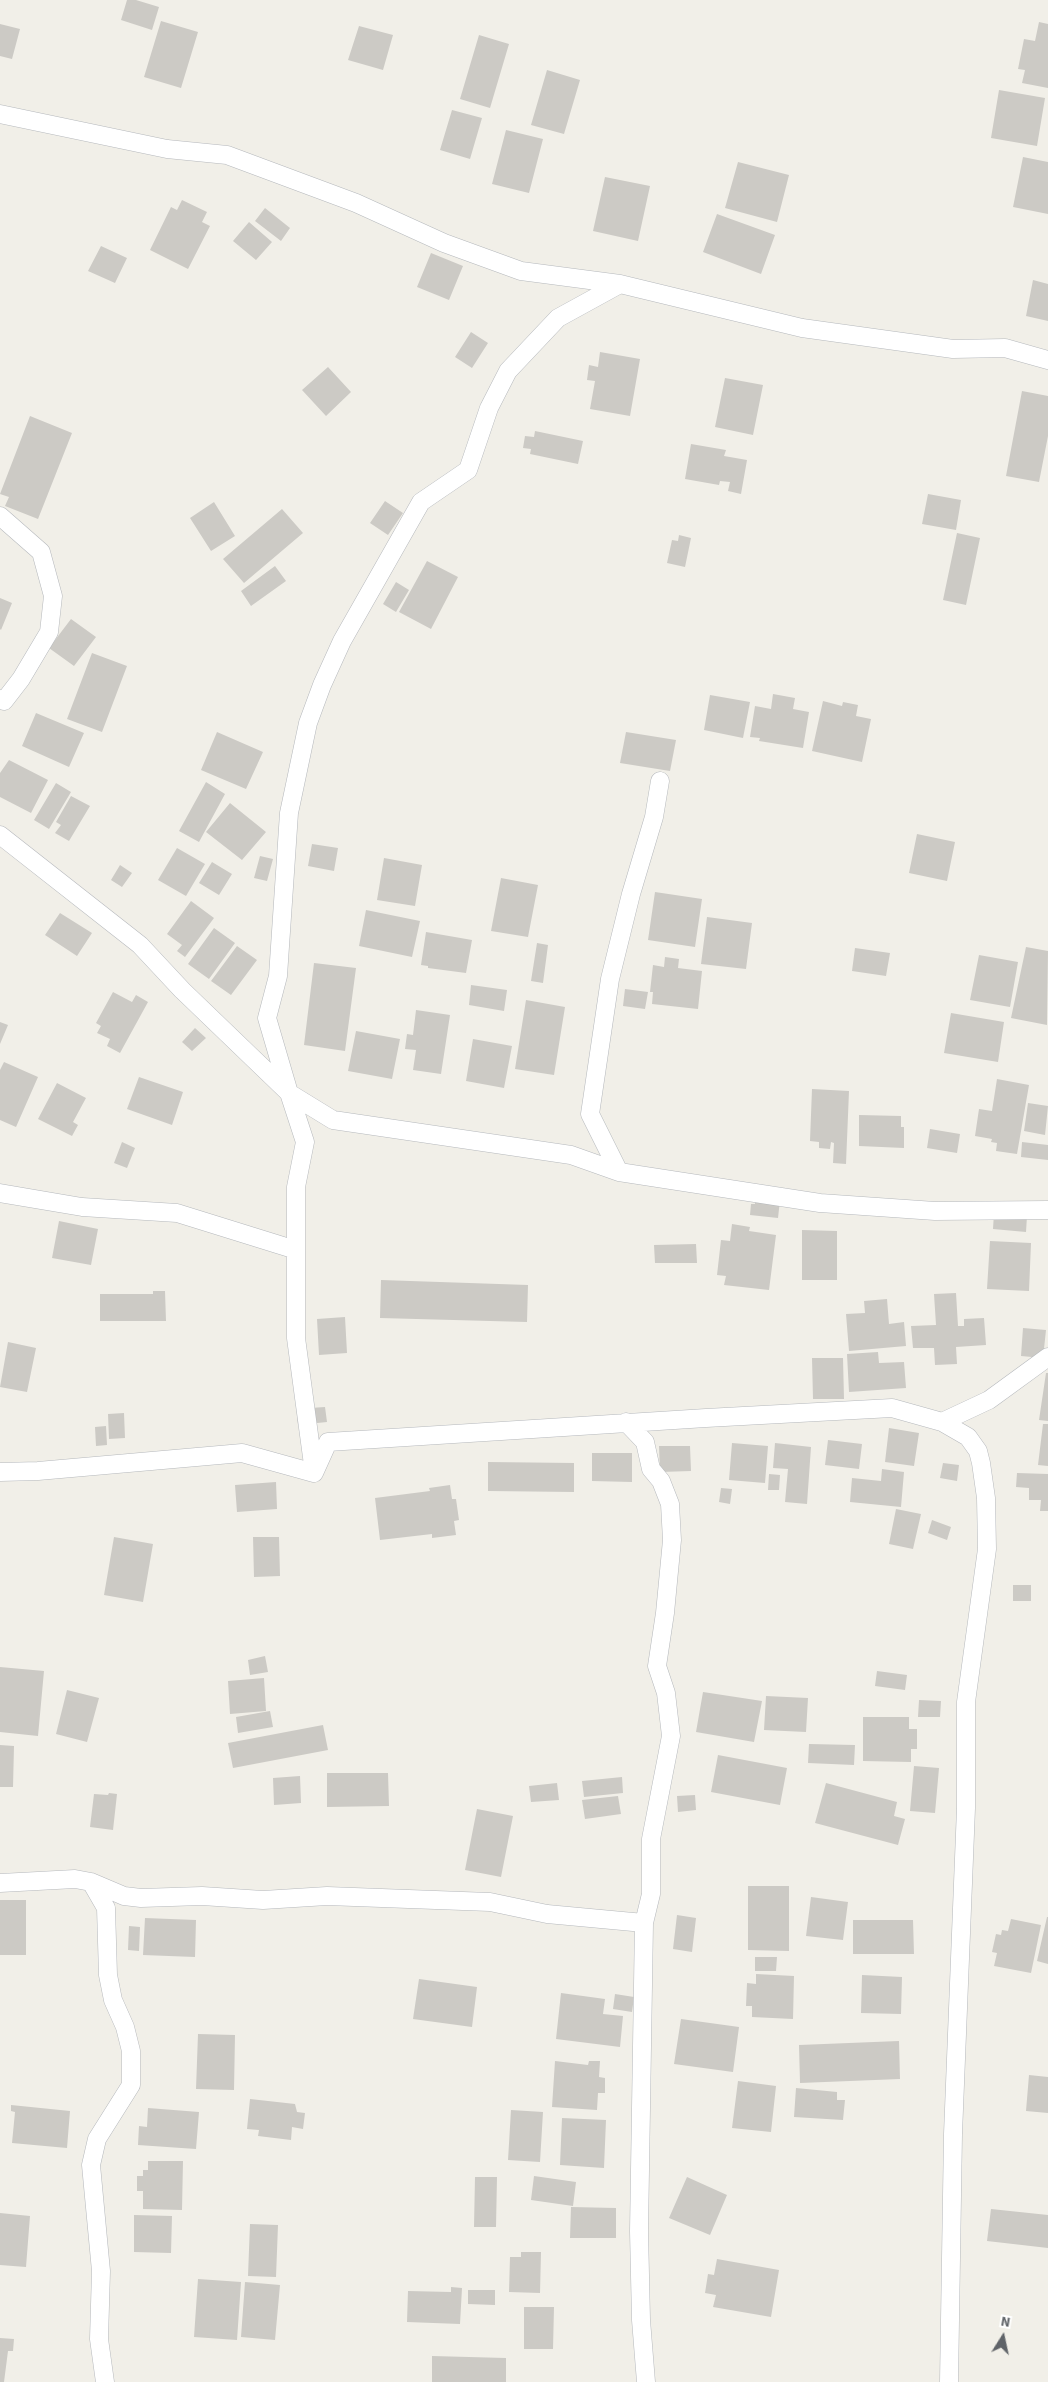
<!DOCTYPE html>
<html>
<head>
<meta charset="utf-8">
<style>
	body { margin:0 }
	#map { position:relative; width:1048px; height:2382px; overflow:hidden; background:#f1efe8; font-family:"Source Sans 3",sans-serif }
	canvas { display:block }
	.north { position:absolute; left:978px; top:2312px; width:50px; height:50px; -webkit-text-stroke:4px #fff; paint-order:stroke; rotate:10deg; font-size:14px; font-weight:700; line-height:20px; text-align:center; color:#5f6368 }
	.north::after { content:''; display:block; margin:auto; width:18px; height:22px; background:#5f6368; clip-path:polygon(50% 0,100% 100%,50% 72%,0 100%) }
</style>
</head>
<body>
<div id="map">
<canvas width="1048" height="2382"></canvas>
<div class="north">N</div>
</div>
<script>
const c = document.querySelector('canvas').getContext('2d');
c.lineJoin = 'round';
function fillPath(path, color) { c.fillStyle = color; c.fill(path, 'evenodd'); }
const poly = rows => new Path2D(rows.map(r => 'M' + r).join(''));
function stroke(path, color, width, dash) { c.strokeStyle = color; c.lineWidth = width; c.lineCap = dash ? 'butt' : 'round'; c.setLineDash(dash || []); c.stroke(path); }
fillPath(poly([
	[127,0,136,0,159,7,152,30,121,20],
	[161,21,198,32,181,88,144,77],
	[1039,22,1048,24,1048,88,1022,83,1025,70,1018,69,1024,39,1035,41],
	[0,24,20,29,12,59,0,56],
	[359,26,393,35,383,70,348,60],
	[479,35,509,44,490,108,460,99],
	[547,70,580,80,564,134,531,125],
	[999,90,1045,98,1037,146,991,138],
	[452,110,482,118,470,159,440,150],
	[506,130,543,139,529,193,492,184],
	[1023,157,1048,162,1048,214,1013,207],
	[738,162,789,175,777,222,725,208],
	[605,177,650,186,638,241,593,231],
	[182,200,207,212,202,222,210,226,188,269,150,250,171,207,177,210],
	[265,208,290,228,281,241,255,221],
	[717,214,775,235,761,274,703,252],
	[249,222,272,242,256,260,233,241],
	[101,246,127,258,115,283,88,271],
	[431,253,463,266,449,300,417,287],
	[1033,280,1048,284,1048,321,1026,316],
	[471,332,488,343,472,368,455,357],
	[600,352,640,359,630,416,590,409,595,381,587,380,589,365,598,367],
	[328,367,351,392,326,416,302,390],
	[725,378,763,385,753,435,715,427],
	[1022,391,1048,396,1048,436,1039,482,1006,476],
	[30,416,72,433,38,519,5,506,9,497,0,494],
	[535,431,583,441,578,464,530,454,531,449,523,448,525,436,534,437],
	[691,444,726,450,724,456,747,460,741,494,728,491,730,482,720,481,719,485,685,479],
	[928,494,961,500,956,530,922,524],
	[385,501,403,513,388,535,370,523],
	[214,502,235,536,211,551,190,518],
	[282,509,303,533,244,583,223,559],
	[957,533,980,538,966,605,943,600],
	[679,535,691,538,685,567,667,563,672,540,678,541],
	[427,561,458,577,431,629,399,612],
	[275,566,286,581,251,606,241,591],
	[396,582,409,590,396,612,383,604],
	[0,598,12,603,1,630,0,629],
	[71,619,96,637,74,666,49,648],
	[92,653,127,666,102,732,67,719],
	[773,694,795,698,793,709,809,712,803,748,759,741,760,738,750,737,755,706,771,709],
	[710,695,750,702,743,738,704,730],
	[823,701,842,706,843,702,858,705,856,716,871,719,862,762,812,751],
	[36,713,84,733,69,767,22,746],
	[217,732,263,752,246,789,201,770],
	[626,732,676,740,670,771,620,763],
	[9,760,48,780,31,813,0,797,0,773],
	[206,782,225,794,199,842,179,831],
	[56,783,71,792,49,829,34,820],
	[71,796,90,806,69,841,55,833,61,825,56,822],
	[230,803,266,832,242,860,206,832],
	[917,834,955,842,947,881,909,873],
	[312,844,338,848,334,871,308,866],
	[177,848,205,864,186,896,158,880],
	[260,856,273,859,267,881,254,878],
	[384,858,422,865,415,906,377,900],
	[212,862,232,874,219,895,199,883],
	[120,865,132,873,122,887,111,880],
	[501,878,538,885,528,937,491,931],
	[655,892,702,899,695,947,648,940],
	[191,901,214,918,185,957,177,951,182,945,167,934],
	[366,910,420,921,412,957,359,946],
	[60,913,92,933,77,956,45,935],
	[707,917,752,923,746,969,701,964],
	[214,928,235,943,209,979,188,964],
	[426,932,472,940,466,973,428,968,428,966,421,965],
	[537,943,548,945,543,983,531,981],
	[237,946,257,960,231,995,211,981],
	[1026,947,1048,951,1047,1025,1011,1018],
	[855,948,890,953,886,976,852,971],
	[979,955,1018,962,1010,1007,970,1000],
	[665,957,679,959,678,968,702,971,698,1009,652,1004,653,992,650,992,653,965,664,967],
	[314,963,356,968,345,1051,304,1045],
	[471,985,507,990,504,1011,469,1005],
	[625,989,648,992,645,1009,623,1006],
	[113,992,132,1002,136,995,148,1002,120,1053,107,1046,110,1039,97,1033,101,1026,96,1023],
	[526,1000,565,1007,554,1075,515,1069],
	[416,1010,450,1015,441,1074,413,1070,416,1050,405,1049,407,1034,413,1035],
	[951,1013,1004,1022,998,1062,944,1053],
	[0,1022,8,1025,0,1044],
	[195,1028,206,1038,192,1051,182,1042],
	[356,1031,400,1039,392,1079,348,1071],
	[473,1039,512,1046,504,1088,466,1081],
	[4,1062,38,1077,16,1127,0,1120,0,1070],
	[139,1077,183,1092,172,1125,127,1109],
	[997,1079,1029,1085,1017,1154,996,1151,997,1143,991,1142,992,1139,975,1136,979,1109,992,1111],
	[57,1083,86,1098,73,1122,78,1125,72,1136,38,1119],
	[812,1089,849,1091,846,1164,833,1163,834,1143,831,1142,830,1149,819,1148,819,1142,810,1141],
	[1028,1103,1048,1106,1045,1135,1024,1131],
	[859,1115,901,1116,901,1127,904,1127,904,1148,859,1146],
	[930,1129,960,1134,957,1153,927,1148],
	[122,1142,135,1148,127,1168,114,1163],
	[1022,1142,1048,1145,1048,1160,1021,1157],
	[755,1197,780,1200,778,1218,750,1215,751,1204,755,1204],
	[994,1213,1027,1216,1026,1232,993,1229],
	[59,1221,98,1229,91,1265,52,1258],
	[732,1224,750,1227,749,1231,776,1235,769,1290,724,1285,726,1276,717,1275,721,1240,730,1241],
	[802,1230,837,1231,837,1280,802,1280],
	[990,1241,1031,1243,1029,1291,987,1289],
	[696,1244,697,1263,655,1263,654,1245],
	[381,1280,528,1285,527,1322,380,1318],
	[153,1291,165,1291,166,1321,100,1321,100,1294,153,1294],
	[956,1293,958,1326,964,1326,964,1319,984,1318,986,1345,956,1347,957,1364,935,1365,934,1348,913,1348,911,1326,936,1325,934,1294],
	[887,1299,889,1324,904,1322,906,1346,849,1351,846,1314,865,1313,864,1301],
	[345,1317,347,1353,319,1355,317,1319],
	[1023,1328,1046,1330,1043,1358,1021,1356],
	[8,1342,36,1348,27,1392,0,1387],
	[878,1352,879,1363,904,1362,906,1388,849,1392,847,1354],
	[812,1358,843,1358,844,1399,813,1399],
	[1046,1373,1048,1373,1048,1421,1039,1420],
	[295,1393,310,1408,325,1407,327,1422,298,1425],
	[124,1413,125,1438,109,1439,108,1414],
	[1043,1424,1048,1424,1048,1466,1038,1465],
	[106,1426,107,1445,96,1446,95,1427],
	[889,1428,919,1433,914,1466,885,1462],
	[828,1440,862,1444,859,1469,825,1465],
	[732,1443,768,1446,765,1483,729,1480],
	[775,1443,811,1447,807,1504,785,1502,788,1469,773,1468],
	[659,1446,690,1446,691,1471,660,1472],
	[592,1453,632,1453,632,1482,592,1481],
	[488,1462,574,1463,574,1492,488,1491],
	[943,1463,959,1465,957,1481,940,1478],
	[882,1469,904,1472,901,1507,850,1502,852,1478,881,1481],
	[1017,1473,1048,1474,1048,1511,1040,1511,1041,1500,1029,1500,1029,1488,1016,1487],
	[769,1474,780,1475,779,1490,768,1490],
	[276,1482,277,1509,237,1512,235,1485],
	[450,1485,452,1499,456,1499,459,1520,454,1521,456,1535,432,1538,432,1534,380,1540,375,1498,430,1491,429,1488],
	[721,1488,732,1489,730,1504,719,1502],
	[896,1509,921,1514,913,1549,889,1544],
	[932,1520,951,1527,947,1540,928,1533],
	[114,1537,153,1544,143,1602,104,1595],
	[253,1537,279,1537,280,1576,254,1577],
	[1013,1585,1031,1585,1031,1601,1013,1601],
	[265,1656,268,1672,250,1675,248,1660],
	[0,1667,44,1671,38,1736,0,1732],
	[877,1671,907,1675,905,1690,875,1686],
	[264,1678,266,1711,230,1714,228,1681],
	[67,1690,99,1698,87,1742,56,1734],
	[703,1692,762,1701,754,1742,696,1732],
	[766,1696,808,1698,806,1732,764,1730],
	[919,1700,941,1701,940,1717,918,1717],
	[270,1711,273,1727,238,1733,236,1717],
	[863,1717,909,1717,909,1729,917,1729,917,1749,911,1749,911,1762,863,1761],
	[323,1725,328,1750,233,1768,228,1743],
	[809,1744,855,1745,854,1765,808,1763],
	[0,1745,14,1746,13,1787,0,1787],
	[718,1755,787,1768,780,1805,711,1792],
	[914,1766,939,1768,935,1813,910,1811],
	[327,1773,388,1773,389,1806,327,1807],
	[300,1776,301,1803,274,1805,273,1778],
	[622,1777,623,1793,584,1797,582,1781],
	[557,1783,559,1800,531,1802,529,1786],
	[826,1783,897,1802,894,1816,905,1819,898,1845,815,1823],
	[109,1793,117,1794,113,1830,90,1827,94,1794,108,1795],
	[695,1795,696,1810,678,1812,677,1796],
	[618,1796,621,1814,585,1819,582,1800],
	[477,1809,513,1816,501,1877,465,1870],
	[748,1886,789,1886,789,1951,748,1950],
	[811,1897,848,1902,843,1940,806,1936],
	[0,1900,26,1900,26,1955,0,1955],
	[677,1915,696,1918,692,1952,673,1949],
	[1047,1917,1048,1917,1048,1964,1037,1961],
	[145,1918,196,1920,195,1957,143,1955],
	[1011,1919,1041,1925,1031,1973,994,1966,997,1953,992,1952,996,1934,1001,1935,1002,1930,1008,1931],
	[853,1920,913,1920,914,1954,853,1954],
	[129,1926,140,1927,139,1951,128,1950],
	[755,1957,777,1957,776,1971,755,1971],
	[756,1974,794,1976,793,2019,752,2017,752,2006,746,2006,747,1983,756,1984],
	[862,1975,902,1977,901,2014,861,2013],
	[419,1979,477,1987,472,2027,413,2019],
	[561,1993,605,1999,603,2014,623,2016,620,2047,556,2039],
	[615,1994,634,1997,632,2012,613,2009],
	[681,2019,739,2027,733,2072,674,2064],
	[198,2034,235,2035,234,2090,196,2089],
	[899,2041,900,2079,800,2083,799,2045],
	[555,2061,588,2065,589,2061,600,2061,599,2077,605,2078,605,2093,598,2093,597,2110,552,2107],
	[1029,2075,1048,2077,1048,2113,1026,2111],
	[738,2081,776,2086,771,2132,732,2128],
	[796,2088,837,2092,837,2100,845,2100,843,2120,794,2117],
	[250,2099,295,2104,297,2112,305,2113,303,2129,292,2127,291,2140,258,2136,259,2130,247,2129],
	[11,2105,70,2111,67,2148,12,2143,15,2112,11,2111],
	[148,2108,199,2112,196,2149,138,2145,139,2126,147,2127],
	[511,2110,543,2112,540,2162,508,2160],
	[562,2118,606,2120,604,2168,560,2165],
	[148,2161,183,2161,182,2210,143,2209,143,2191,137,2191,137,2176,143,2176,143,2170,148,2170],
	[534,2176,576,2182,573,2206,531,2200],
	[475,2177,497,2177,496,2227,474,2227],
	[687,2177,727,2195,710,2235,669,2218],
	[571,2207,616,2208,616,2238,570,2238],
	[991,2209,1048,2215,1048,2248,987,2241],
	[0,2213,30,2216,26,2267,0,2265],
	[134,2215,172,2216,171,2253,134,2252],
	[250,2224,278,2225,276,2277,248,2276],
	[521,2252,541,2252,540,2293,509,2292,510,2257,521,2257],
	[717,2259,779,2270,771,2317,713,2307,716,2295,705,2293,708,2274,714,2275],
	[198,2279,241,2282,237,2340,194,2337],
	[245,2282,280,2285,275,2340,241,2337],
	[451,2287,462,2288,460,2324,407,2322,408,2291,451,2292],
	[468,2290,495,2290,495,2305,468,2304],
	[524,2307,554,2307,553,2349,524,2349],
	[0,2338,14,2339,13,2351,8,2351,4,2382,0,2382],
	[432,2356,506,2358,506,2382,432,2382]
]), '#cccac5');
const minor = poly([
	[0,114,167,149,227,155,356,203,444,243,521,271,620,284,802,328,953,349,1005,348,1048,360],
	[0,516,41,552,53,596,49,632,21,679,4,701,0,699],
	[0,835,140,945,182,990,288,1092],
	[289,1093,267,1018,278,976,289,813,308,723,322,685,342,641,421,502,468,470,489,408,508,371,558,318,620,284],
	[619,1172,590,1114,610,979,631,894,654,817,660,781],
	[0,1193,82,1207,177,1213,296,1250],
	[626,1422,645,1442,651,1469,661,1481,670,1504,672,1540,665,1613,657,1666,666,1693,671,1736,651,1839,651,1894,644,1923,639,2231,641,2320,646,2382],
	[942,1422,989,1400,1048,1357],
	[0,1472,38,1471,242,1453,314,1473,328,1442,706,1418,892,1408,942,1422,968,1437,978,1451,981,1463,986,1498,987,1549,966,1702,966,1808,953,2134,949,2382],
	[314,1472,296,1338,296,1187,305,1142,289,1093,333,1120,571,1155,619,1172,781,1197,820,1203,935,1211,1048,1210],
	[91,1882,106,1908,108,1975,113,2000,125,2027,131,2051,131,2085,97,2139,91,2165,101,2271,99,2339,105,2382],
	[0,1883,75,1879,91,1882,124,1896,141,1898,202,1896,263,1900,327,1896,490,1902,547,1914,644,1923]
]);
stroke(minor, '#b5b8bc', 19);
stroke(minor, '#fff', 18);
</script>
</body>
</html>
